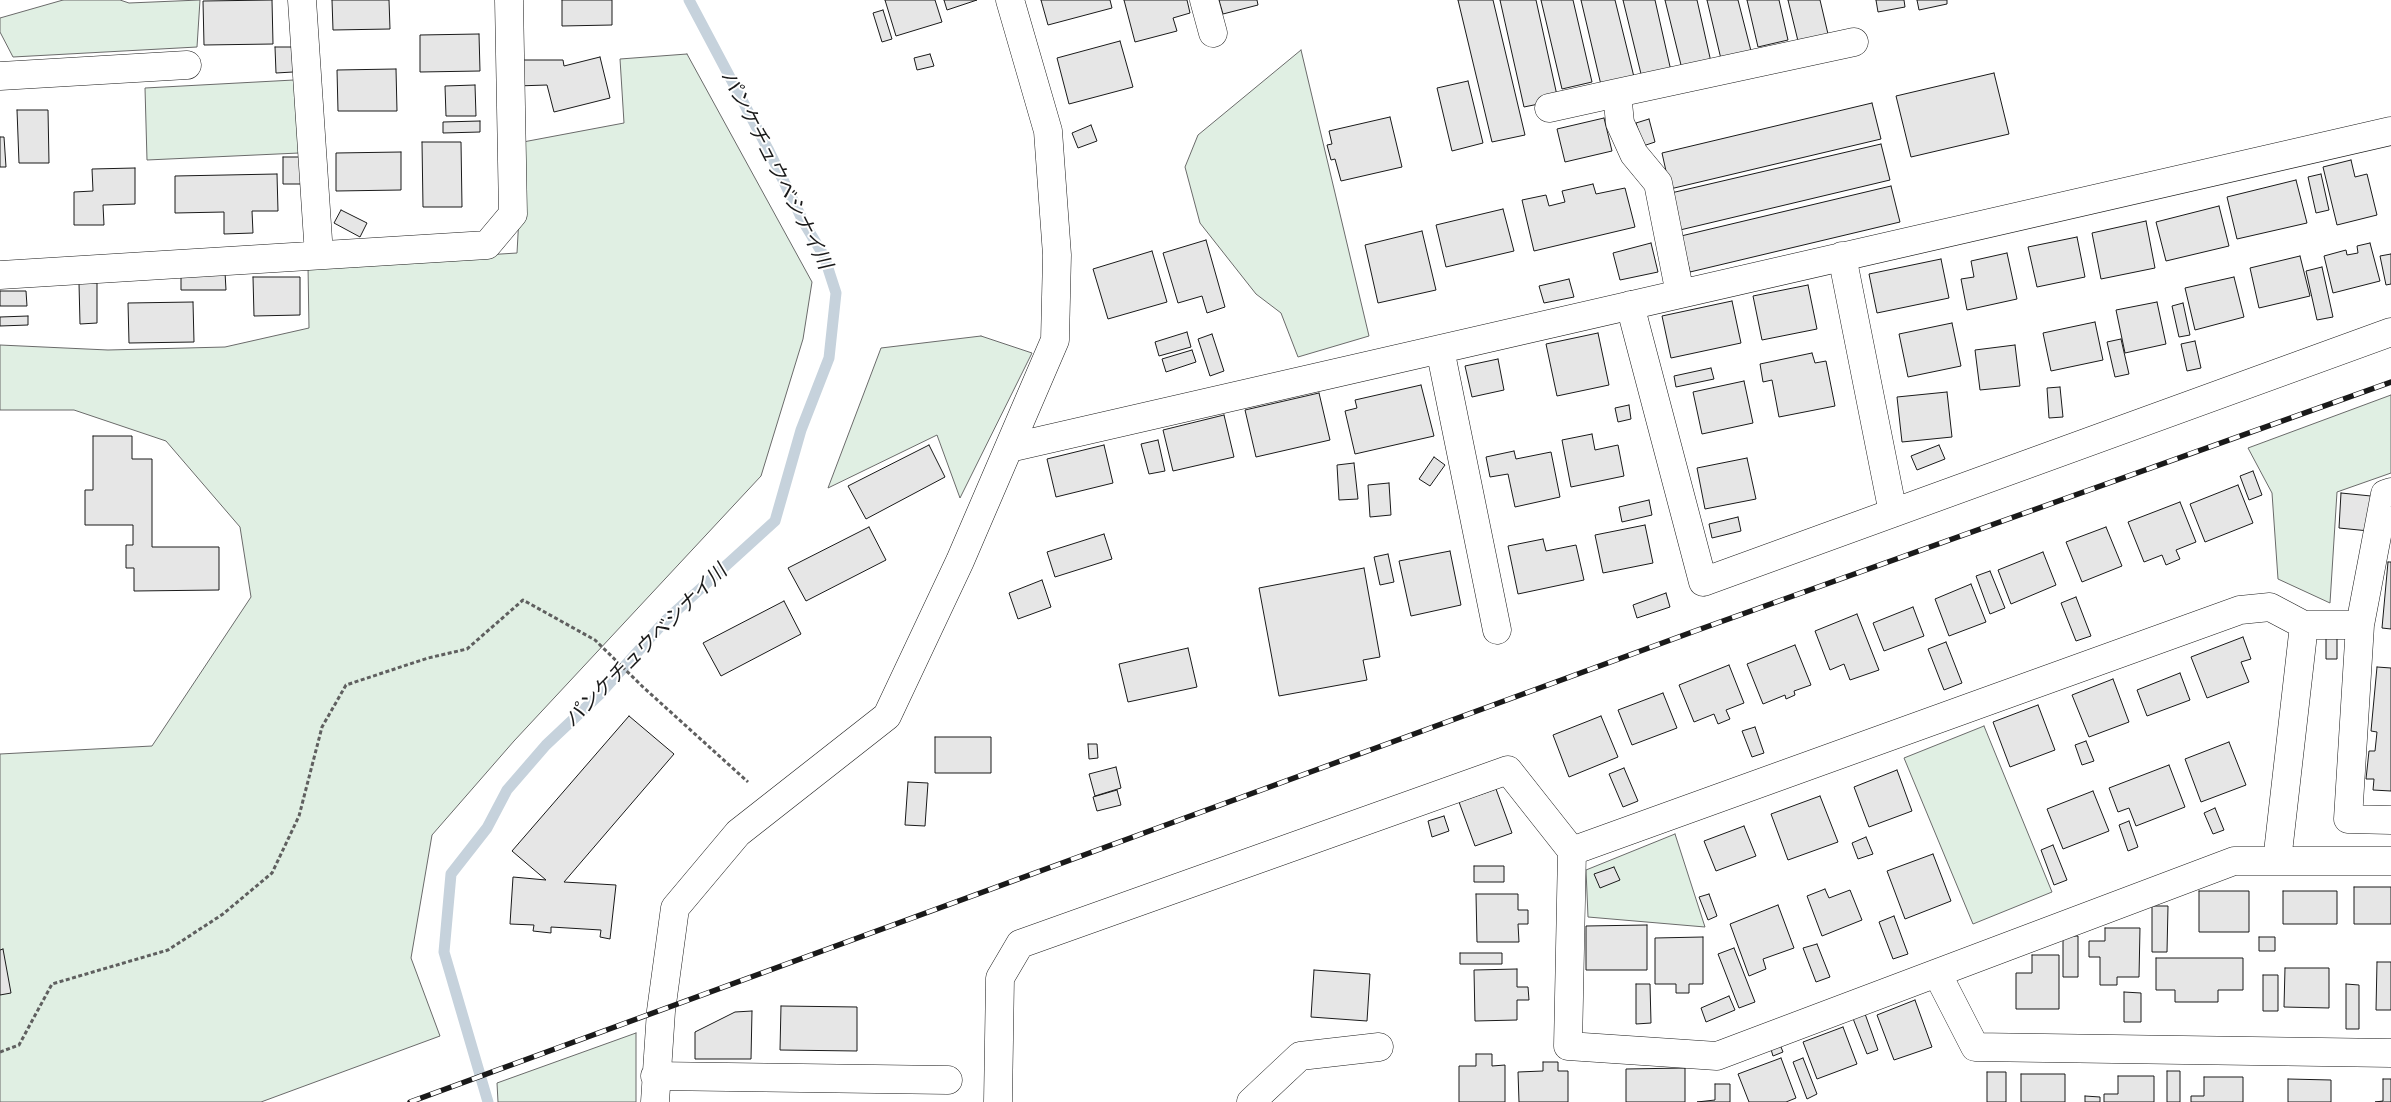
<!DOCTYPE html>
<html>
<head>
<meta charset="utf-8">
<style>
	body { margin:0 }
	canvas { display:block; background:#fff }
</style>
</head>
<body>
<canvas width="2391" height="1102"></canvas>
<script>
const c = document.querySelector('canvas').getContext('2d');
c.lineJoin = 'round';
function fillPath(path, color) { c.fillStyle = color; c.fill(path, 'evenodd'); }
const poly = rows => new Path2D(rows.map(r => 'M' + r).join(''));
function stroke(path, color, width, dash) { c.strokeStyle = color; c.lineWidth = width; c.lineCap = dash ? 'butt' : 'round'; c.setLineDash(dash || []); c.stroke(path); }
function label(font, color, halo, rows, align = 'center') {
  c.font = font + ' Figtree,"Noto Sans JP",sans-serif'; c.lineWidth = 4; c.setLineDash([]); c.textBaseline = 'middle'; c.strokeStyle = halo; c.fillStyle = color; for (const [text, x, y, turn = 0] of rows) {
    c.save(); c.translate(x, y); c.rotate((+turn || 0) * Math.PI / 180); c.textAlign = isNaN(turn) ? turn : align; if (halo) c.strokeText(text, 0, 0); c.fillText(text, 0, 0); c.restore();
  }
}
const green = poly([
	[63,0,120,0,129,3,200,0,197,47,13,57,0,32,0,18,63,0],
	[1301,50,1369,336,1298,357,1281,313,1256,294,1200,223,1185,167,1198,135,1301,50],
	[687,54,812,282,803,339,761,476,514,741,432,835,411,958,440,1036,261,1102,0,1102,0,754,152,746,251,597,240,527,166,441,74,410,0,410,0,345,108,350,225,347,309,328,308,266,517,253,523,142,624,123,620,59,687,54],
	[294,80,299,153,147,160,145,88,294,80],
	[981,336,1032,353,960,498,937,435,828,488,881,348,981,336],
	[2391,395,2391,473,2337,492,2330,603,2278,579,2272,493,2248,448,2391,395],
	[1984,726,2052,892,1973,924,1904,758,1984,726],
	[1675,834,1705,927,1588,917,1586,870,1675,834],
	[636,1033,636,1102,498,1102,497,1083,636,1033]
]);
fillPath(green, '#e0efe3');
stroke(green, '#6a6a6a', 1);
stroke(poly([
	[488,1102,444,952,451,874,487,828,507,790,546,745,599,695,665,621,775,521,801,430,829,358,836,293,824,256,804,223,768,149,689,0]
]), '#c6d2dc', 11);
const building = poly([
	[272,0,273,44,204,45,203,1,272,0],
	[332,0,389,0,390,29,333,30,332,0],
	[562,0,612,0,612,25,562,26,562,0],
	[885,0,935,0,942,22,896,36,885,0],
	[944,0,977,0,947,10,944,0],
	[1041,0,1110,0,1112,8,1048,25,1041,0],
	[1124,0,1187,0,1190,13,1173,18,1177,31,1135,42,1124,0],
	[1219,0,1257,0,1258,5,1223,14,1219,0],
	[1458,0,1493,0,1525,135,1492,142,1458,0],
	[1500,0,1536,0,1558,100,1524,107,1500,0],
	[1541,0,1573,0,1592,82,1562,89,1541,0],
	[1581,0,1615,0,1634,77,1601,85,1581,0],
	[1623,0,1655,0,1671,71,1642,78,1623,0],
	[1665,0,1697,0,1711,62,1682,69,1665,0],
	[1707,0,1738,0,1751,51,1721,59,1707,0],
	[1747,0,1779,0,1788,40,1758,47,1747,0],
	[1788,0,1820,0,1828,34,1798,41,1788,0],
	[1876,0,1904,0,1905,7,1878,12,1876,0],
	[1917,0,1947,0,1947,4,1919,10,1917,0],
	[883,10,892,39,882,42,873,13,883,10],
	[479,34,480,71,420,72,420,35,479,34],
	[1120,41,1133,87,1069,104,1057,58,1120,41],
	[275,47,292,47,293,72,276,73,275,47],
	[930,54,934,66,917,70,914,58,930,54],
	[600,57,610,98,554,112,547,85,516,86,515,60,563,60,564,66,600,57],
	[396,69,397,111,338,111,337,70,396,69],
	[1994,73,2009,134,1911,157,1896,96,1994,73],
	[1468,81,1483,143,1452,151,1437,88,1468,81],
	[475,85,476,116,446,116,445,86,475,85],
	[1872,103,1881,139,1670,189,1662,153,1872,103],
	[17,110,48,110,49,163,19,163,17,110],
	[1390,117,1402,167,1341,181,1335,159,1331,160,1327,145,1332,144,1329,131,1390,117],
	[1604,118,1612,151,1565,162,1557,129,1604,118],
	[1649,119,1655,142,1643,146,1636,123,1649,119],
	[480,121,480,132,443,133,443,122,480,121],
	[1091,125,1097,141,1078,148,1072,133,1091,125],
	[0,137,4,137,6,167,0,167,0,137],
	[422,142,461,142,462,207,423,207,422,142],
	[1881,144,1890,180,1680,230,1671,193,1881,144],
	[401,152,401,190,336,191,336,153,401,152],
	[283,157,300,157,301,184,283,184,283,157],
	[2351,160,2355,177,2367,174,2377,215,2337,225,2323,167,2351,160],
	[135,168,135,204,103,205,104,225,74,225,74,192,93,191,92,169,135,168],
	[277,174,278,211,252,211,253,233,224,234,224,212,175,213,175,176,277,174],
	[2321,174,2329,210,2316,213,2308,177,2321,174],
	[2296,180,2307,223,2237,239,2227,197,2296,180],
	[1593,184,1596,194,1625,188,1635,227,1534,251,1522,200,1546,195,1549,206,1565,202,1562,191,1593,184],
	[1891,186,1900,222,1690,272,1681,236,1891,186],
	[2219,206,2229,246,2166,261,2156,222,2219,206],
	[1503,209,1514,251,1446,267,1436,225,1503,209],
	[341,210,367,223,360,237,334,223,341,210],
	[2146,221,2155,268,2101,279,2092,233,2146,221],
	[1422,231,1436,290,1378,303,1365,245,1422,231],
	[2077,237,2085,277,2037,287,2028,247,2077,237],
	[1206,240,1225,307,1207,313,1202,296,1178,303,1163,253,1206,240],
	[1651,243,1658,272,1620,280,1613,253,1651,243],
	[2370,243,2380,281,2333,293,2324,256,2346,250,2347,255,2358,253,2357,246,2370,243],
	[1152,251,1167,302,1108,319,1093,269,1152,251],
	[2007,253,2017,299,1967,310,1961,279,1974,277,1971,261,2007,253],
	[2391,254,2391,284,2386,285,2380,256,2391,254],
	[2300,256,2310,296,2259,308,2250,268,2300,256],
	[1941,259,1949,298,1877,313,1869,274,1941,259],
	[2322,267,2333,317,2317,320,2306,271,2322,267],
	[225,272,226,290,181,290,181,273,225,272],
	[253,277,300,277,300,315,254,316,253,277],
	[2234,277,2244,317,2195,330,2185,288,2234,277],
	[1569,279,1574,297,1544,303,1539,286,1569,279],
	[79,283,97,283,97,323,80,324,79,283],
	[1808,285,1817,329,1762,340,1753,296,1808,285],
	[0,291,26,291,27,306,0,306,0,291],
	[1732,301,1741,343,1671,358,1662,316,1732,301],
	[193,302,194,342,129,343,128,303,193,302],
	[2157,302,2166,344,2125,353,2116,310,2157,302],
	[2183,303,2190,335,2179,337,2172,306,2183,303],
	[28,316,28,325,0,326,0,317,28,316],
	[2095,322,2103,360,2051,371,2043,333,2095,322],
	[1952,323,1961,366,1908,377,1899,334,1952,323],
	[1187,332,1191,347,1159,356,1155,342,1187,332],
	[1598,333,1609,385,1557,396,1546,344,1598,333],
	[1212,334,1224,371,1210,376,1198,339,1212,334],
	[2121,339,2129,374,2115,377,2107,342,2121,339],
	[2195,341,2201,368,2187,371,2181,344,2195,341],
	[2015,345,2020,386,1980,390,1975,350,2015,345],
	[1192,350,1196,362,1166,372,1162,359,1192,350],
	[1812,353,1815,363,1826,361,1835,406,1779,417,1772,380,1763,382,1760,364,1812,353],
	[1498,359,1504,390,1472,397,1465,366,1498,359],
	[1711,368,1714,379,1676,387,1674,376,1711,368],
	[1744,381,1753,423,1702,434,1693,392,1744,381],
	[1421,385,1434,436,1355,454,1345,411,1357,408,1355,400,1421,385],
	[2060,387,2063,417,2049,418,2047,388,2060,387],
	[1947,392,1952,437,1902,442,1897,397,1947,392],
	[1319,393,1330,440,1256,457,1245,410,1319,393],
	[1629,405,1631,419,1618,422,1615,408,1629,405],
	[1224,415,1234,457,1173,471,1163,430,1224,415],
	[1592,434,1595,450,1618,445,1624,476,1571,487,1562,440,1592,434],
	[93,436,132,436,132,459,152,459,152,547,219,547,219,590,134,591,134,568,126,568,126,545,133,545,133,525,85,525,85,490,93,490,93,436],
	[1158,440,1165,471,1149,474,1141,444,1158,440],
	[929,445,945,477,866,519,848,486,929,445],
	[1104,445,1113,483,1056,497,1047,459,1104,445],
	[1939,445,1945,459,1917,470,1911,456,1939,445],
	[1514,451,1516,459,1551,452,1560,497,1515,507,1508,474,1490,477,1486,457,1514,451],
	[1434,457,1445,465,1430,486,1419,479,1434,457],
	[1747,458,1756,499,1705,509,1697,468,1747,458],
	[1354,463,1358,499,1339,500,1337,465,1354,463],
	[2253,471,2262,495,2249,500,2240,476,2253,471],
	[1389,483,1391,515,1370,517,1368,485,1389,483],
	[2238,485,2253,523,2205,542,2190,504,2238,485],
	[2341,493,2371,496,2369,531,2339,528,2341,493],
	[1649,500,1652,515,1622,522,1619,507,1649,500],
	[2180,502,2196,542,2176,550,2180,559,2166,565,2162,555,2144,562,2128,522,2180,502],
	[1738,517,1741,531,1712,538,1709,524,1738,517],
	[1645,525,1653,563,1603,573,1595,535,1645,525],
	[869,527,886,560,806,601,788,568,869,527],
	[2106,527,2122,566,2082,582,2066,542,2106,527],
	[1104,534,1112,559,1055,577,1047,552,1104,534],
	[1543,539,1546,551,1576,545,1584,580,1518,594,1508,546,1543,539],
	[1450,551,1461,605,1411,616,1399,561,1450,551],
	[2043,552,2056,585,2011,604,1998,570,2043,552],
	[1388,554,1394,582,1380,585,1374,557,1388,554],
	[2388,562,2391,562,2391,629,2382,628,2388,562],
	[1364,568,1380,657,1363,660,1367,680,1279,696,1259,588,1364,568],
	[1990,571,2005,608,1990,614,1976,576,1990,571],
	[1042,580,1051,607,1018,619,1009,593,1042,580],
	[1971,584,1986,622,1949,636,1935,599,1971,584],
	[1666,593,1670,607,1637,618,1633,605,1666,593],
	[2076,597,2091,636,2076,641,2061,603,2076,597],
	[784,601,801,634,721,676,703,643,784,601],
	[1913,607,1924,636,1884,651,1873,623,1913,607],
	[1857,614,1879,670,1850,680,1844,664,1830,670,1815,631,1857,614],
	[2326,631,2337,631,2337,659,2326,659,2326,631],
	[2243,637,2251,659,2241,662,2249,682,2207,698,2191,657,2243,637],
	[1946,642,1962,683,1944,690,1928,649,1946,642],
	[1795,645,1811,685,1794,691,1795,695,1786,699,1785,695,1763,704,1747,664,1795,645],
	[1188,648,1197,687,1128,702,1119,664,1188,648],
	[1729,665,1744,703,1726,710,1730,719,1718,724,1714,714,1694,722,1679,685,1729,665],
	[2377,667,2391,668,2391,791,2373,790,2374,779,2366,779,2369,751,2375,751,2377,732,2371,731,2377,667],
	[2180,673,2190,700,2147,716,2137,690,2180,673],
	[2113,679,2129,722,2089,737,2072,695,2113,679],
	[1663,693,1677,728,1632,745,1618,710,1663,693],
	[2038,705,2055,750,2010,767,1993,722,2038,705],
	[629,716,674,754,564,882,616,885,610,939,600,937,601,930,551,927,551,933,533,931,534,925,510,924,513,877,546,880,512,851,629,716],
	[1601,716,1618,757,1569,777,1553,735,1601,716],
	[1755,727,1764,753,1752,757,1742,731,1755,727],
	[935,737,991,737,991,773,935,773,935,737],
	[2086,741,2094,761,2082,765,2075,745,2086,741],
	[2229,742,2246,785,2201,802,2185,759,2229,742],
	[1088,744,1097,744,1098,758,1089,759,1088,744],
	[2169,765,2185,807,2136,826,2129,808,2118,812,2109,788,2169,765],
	[1116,767,1121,788,1095,796,1089,774,1116,767],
	[1624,768,1638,801,1623,807,1609,774,1624,768],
	[1897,770,1912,811,1869,827,1854,787,1897,770],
	[908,782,928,783,925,826,905,825,908,782],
	[1496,789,1512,833,1475,846,1459,802,1496,789],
	[1117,790,1121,805,1097,811,1093,797,1117,790],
	[2093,791,2109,831,2063,849,2047,809,2093,791],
	[1820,796,1838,842,1788,860,1771,814,1820,796],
	[2215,808,2224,830,2213,834,2204,813,2215,808],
	[1444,816,1449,831,1432,837,1428,821,1444,816],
	[2129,821,2138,847,2128,851,2119,825,2129,821],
	[1744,826,1756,856,1716,871,1704,841,1744,826],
	[1866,837,1873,854,1858,859,1852,843,1866,837],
	[2053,845,2067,880,2054,885,2041,850,2053,845],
	[1933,854,1951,901,1905,919,1887,871,1933,854],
	[1474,866,1504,866,1504,882,1474,882,1474,866],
	[1614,867,1620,880,1600,888,1594,874,1614,867],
	[2354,887,2391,887,2391,924,2354,924,2354,887],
	[1825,889,1829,898,1850,890,1862,920,1822,936,1807,896,1825,889],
	[2199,891,2249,891,2249,932,2199,932,2199,891],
	[2283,891,2337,891,2337,924,2283,924,2283,891],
	[1476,894,1518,894,1518,910,1528,910,1528,924,1518,924,1519,942,1477,942,1476,894],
	[1709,894,1717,916,1708,920,1699,897,1709,894],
	[1778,905,1794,948,1763,959,1766,969,1749,976,1730,924,1778,905],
	[2152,906,2168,906,2167,952,2152,952,2152,906],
	[1894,916,1908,954,1893,959,1879,922,1894,916],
	[1647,925,1647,970,1586,970,1586,926,1647,925],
	[2105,928,2140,928,2139,977,2117,977,2117,985,2100,985,2100,957,2089,957,2089,941,2105,941,2105,928],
	[2063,936,2078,936,2078,977,2063,977,2063,936],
	[1703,937,1703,984,1689,984,1689,993,1676,993,1676,984,1655,984,1655,938,1703,937],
	[2259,937,2275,937,2275,951,2259,951,2259,937],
	[1817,944,1830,977,1816,982,1803,948,1817,944],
	[1734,948,1755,1002,1739,1008,1718,954,1734,948],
	[3,949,11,993,0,995,0,950,3,949],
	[1460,953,1502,953,1502,964,1460,964,1460,953],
	[2032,955,2059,955,2059,1009,2016,1009,2016,973,2032,973,2032,955],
	[2156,958,2243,958,2243,990,2218,990,2218,1002,2175,1002,2175,990,2156,990,2156,958],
	[2377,962,2391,962,2391,1010,2376,1010,2377,962],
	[2285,968,2329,968,2329,1008,2284,1007,2285,968],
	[1517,969,1517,987,1528,987,1529,1000,1517,1000,1517,1020,1475,1021,1474,970,1517,969],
	[1314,970,1370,974,1367,1021,1311,1017,1314,970],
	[2263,975,2278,975,2278,1011,2263,1011,2263,975],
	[1636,984,1650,984,1651,1023,1636,1024,1636,984],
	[2346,984,2359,985,2359,1029,2346,1029,2346,984],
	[2124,992,2141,993,2141,1022,2124,1022,2124,992],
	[1729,996,1735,1010,1706,1022,1701,1008,1729,996],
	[1915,1000,1932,1047,1894,1060,1877,1015,1915,1000],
	[781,1006,857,1007,857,1051,780,1050,781,1006],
	[752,1011,751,1059,695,1059,695,1032,735,1012,752,1011],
	[1864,1011,1878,1050,1867,1054,1852,1016,1864,1011],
	[1843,1027,1857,1064,1817,1079,1803,1042,1843,1027],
	[1779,1042,1783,1052,1773,1056,1770,1046,1779,1042],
	[1476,1054,1492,1054,1492,1066,1505,1065,1505,1102,1459,1102,1459,1066,1476,1066,1476,1054],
	[1781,1058,1796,1098,1786,1102,1749,1102,1738,1074,1781,1058],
	[1803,1058,1817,1094,1807,1099,1793,1062,1803,1058],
	[1543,1062,1558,1062,1558,1071,1568,1071,1568,1102,1519,1102,1518,1072,1543,1071,1543,1062],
	[1685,1068,1685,1102,1626,1102,1626,1069,1685,1068],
	[2167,1071,2180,1071,2180,1102,2167,1102,2167,1071],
	[1987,1072,2006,1072,2006,1102,1987,1102,1987,1072],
	[2021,1074,2065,1074,2065,1102,2021,1102,2021,1074],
	[2118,1076,2154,1076,2154,1102,2104,1102,2104,1094,2118,1094,2118,1076],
	[2204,1077,2243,1077,2243,1102,2191,1102,2191,1096,2204,1096,2204,1077],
	[2288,1079,2331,1080,2331,1102,2288,1102,2288,1079],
	[2383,1079,2391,1079,2391,1102,2375,1102,2383,1101,2383,1079],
	[1715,1084,1730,1084,1730,1102,1697,1102,1715,1100,1715,1084],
	[2085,1096,2100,1097,2100,1102,2085,1102,2085,1096]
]);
fillPath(building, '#e6e6e6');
stroke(building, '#1a1a1a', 1);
const minor = poly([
	[302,0,319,255],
	[1204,0,1213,33],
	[0,76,187,65],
	[1549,108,1617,93],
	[1842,256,1893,513],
	[0,275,487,245,513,214,509,0],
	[1680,294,1658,183,1634,154,1620,123,1617,93,1854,42],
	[1630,305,1703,582,2391,332],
	[1440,349,1497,630],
	[1009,448,2391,131],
	[2304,625,2360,625,2385,494,2391,492],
	[2360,625,2348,819,2391,820],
	[1572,851,2240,610,2270,607,2304,625,2277,861],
	[1937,973,1975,1047,2391,1053],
	[655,1076,948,1080],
	[655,1102,661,1011,675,908,738,833,887,716,960,561,1055,340,1057,255,1048,131,1010,0],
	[998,1102,1000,978,1020,944,1508,770,1572,851,1568,1046,1717,1056,2234,861,2391,861],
	[1251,1102,1300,1056,1379,1047]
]);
stroke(minor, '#1a1a1a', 29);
stroke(poly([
	[0,1052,19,1045,52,984,168,950,223,914,272,873,299,816,322,727,346,685,428,658,467,649,523,600,595,640,643,687,748,782]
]), '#5f5f5f', 3, [4, 2.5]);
stroke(minor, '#fff', 28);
const rail = poly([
	[410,1102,1695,631,2391,382]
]);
stroke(rail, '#1a1a1a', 5.5);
stroke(rail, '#fff', 4, [11]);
label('italic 20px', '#1a1a1a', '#fff', [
	["パンケチュウベシナイ川",776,170,63],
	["パンケチュウベシナイ川",646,646,-45]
]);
</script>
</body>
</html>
